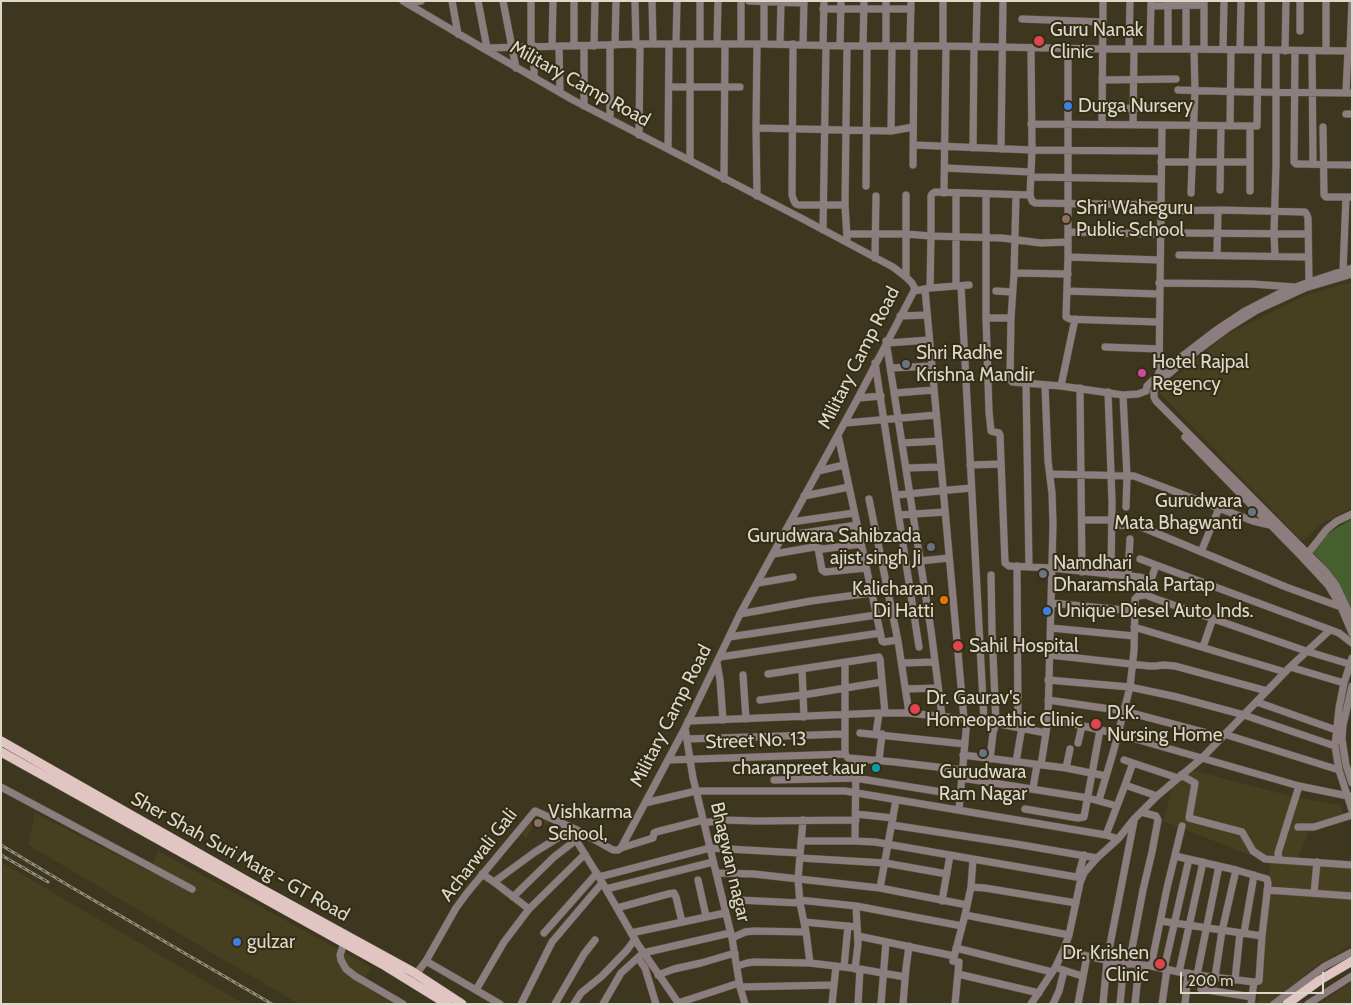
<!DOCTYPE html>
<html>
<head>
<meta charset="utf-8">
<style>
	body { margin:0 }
	#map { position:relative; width:1353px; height:1005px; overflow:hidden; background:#3d3720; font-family:Cabin,sans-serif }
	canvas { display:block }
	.frame { position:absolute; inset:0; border:2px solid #dcd9cb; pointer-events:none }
	.scale { position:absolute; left:1180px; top:972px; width:144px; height:22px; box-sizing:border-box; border:2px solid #dcd9cb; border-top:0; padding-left:6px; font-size:15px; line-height:18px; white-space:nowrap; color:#dcd9cb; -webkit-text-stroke:4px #332d16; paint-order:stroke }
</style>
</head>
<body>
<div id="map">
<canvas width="1353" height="1005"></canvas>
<div class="frame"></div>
<div class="scale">200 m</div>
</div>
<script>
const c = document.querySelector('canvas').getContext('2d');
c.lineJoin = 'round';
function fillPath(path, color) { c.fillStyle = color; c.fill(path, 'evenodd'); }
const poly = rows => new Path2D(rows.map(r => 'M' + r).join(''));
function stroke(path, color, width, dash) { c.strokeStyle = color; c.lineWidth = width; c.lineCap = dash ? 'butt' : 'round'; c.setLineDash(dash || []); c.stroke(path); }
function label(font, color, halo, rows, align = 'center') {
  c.font = font + ' Cabin,sans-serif'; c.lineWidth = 4; c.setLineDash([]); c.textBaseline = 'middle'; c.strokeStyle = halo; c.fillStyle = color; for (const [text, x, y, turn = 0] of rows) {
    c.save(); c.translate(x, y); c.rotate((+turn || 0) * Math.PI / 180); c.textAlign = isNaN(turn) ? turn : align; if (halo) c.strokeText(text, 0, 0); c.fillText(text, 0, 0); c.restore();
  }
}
fillPath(poly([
	[1352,282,1352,508,1323,523,1302,541,1158,391,1227,334,1306,295],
	[1192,770,1294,797,1341,805,1344,819,1309,831,1297,861,1352,868,1352,945,1317,965,1269,1004,1258,1004,1270,863,1163,821,1173,785],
	[35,813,150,872,158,851,371,967,362,985,393,1004,299,1004,28,845],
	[537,813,551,821,539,830,534,826,526,838,520,833],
	[1,862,57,895,244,1004,1,1004],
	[1352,981,1352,1004,1320,1004]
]), '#463f20');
fillPath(poly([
	[1352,519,1352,612,1334,576,1310,549,1333,530]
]), '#455f2e');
const minor = poly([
	[403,1,481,47,487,48,640,44,764,44,847,46,946,46,1102,49,1186,49,1352,51],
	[452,1,458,34],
	[478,1,487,48],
	[503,1,516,68],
	[531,1,531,46],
	[635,1,636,45],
	[652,1,653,44],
	[749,1,804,3],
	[408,3,421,1],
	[1151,6,1204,5],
	[823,9,911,9],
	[1022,19,1103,22],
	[1300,31,1300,1],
	[676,44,677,1],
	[700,44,700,1],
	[717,44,718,1],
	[741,44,741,1],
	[757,44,756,128,757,196],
	[764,44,764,1],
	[780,44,781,1],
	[793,44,792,195,794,201,796,204,799,205,845,205],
	[615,45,616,1],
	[803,45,804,1],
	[534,46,534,77],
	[552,46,553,1],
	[574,46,574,1],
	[584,46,584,106],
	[594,46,595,1],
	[823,46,824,1],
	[840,46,841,1],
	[847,46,845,205,847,238],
	[863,46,864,1],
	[886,46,886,1],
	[910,46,911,1],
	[943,46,943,1],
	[559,47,560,92],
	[976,47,977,1],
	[1068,48,1068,257,1066,317,1070,319,1093,320,1159,322],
	[1129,49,1130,1],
	[1150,49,1151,2],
	[1168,49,1168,1],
	[1186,49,1186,2],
	[1204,49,1204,2],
	[1223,49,1224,1],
	[1240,50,1241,1],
	[1261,50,1261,1],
	[1285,51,1286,1],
	[1295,51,1294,162,1296,164,1300,164,1352,165],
	[1312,51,1313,164],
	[1326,51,1326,1],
	[1350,51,1352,1],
	[1102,80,1176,79],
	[669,87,740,87],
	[1178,90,1247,92,1352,93],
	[1346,92,1348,51],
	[1102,109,1176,107],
	[1346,114,1352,114],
	[610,119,610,45],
	[1031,124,1162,125,1159,374],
	[1102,124,1103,1],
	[1133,125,1134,49],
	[1162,125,1257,126,1258,50],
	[1230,126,1231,50],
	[1323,127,1324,195,1326,197,1352,197],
	[756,128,891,131,913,127],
	[891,131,892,46],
	[639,135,640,44],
	[914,145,1032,150,1162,151],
	[973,148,974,47],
	[668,149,669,44],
	[1001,149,1003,1],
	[690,160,690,44],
	[1161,162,1250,162],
	[913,165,914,46],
	[945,168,1031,172],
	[1031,177,1161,179],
	[724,179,725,45],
	[866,186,867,46],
	[1220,190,1221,126],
	[1250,191,1250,126],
	[944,193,946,46],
	[1191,193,1195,90,1194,49],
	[986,195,986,318,989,412,991,431,999,433,1000,435,1005,563,1009,566,1052,568,1139,577,1151,580],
	[1016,195,1014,274,1011,318,1010,378,1012,382,1061,386,1123,395,1138,394,1146,391],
	[1030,195,1032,201,1035,203,1161,205],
	[1161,211,1218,210,1305,212,1307,215,1308,218,1309,282],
	[823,230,826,46],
	[1068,232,1160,234],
	[1178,233,1308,234],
	[847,234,906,234,931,236,931,196,932,194,935,192,1030,195,1032,150,1031,48],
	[1179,255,1308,257],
	[1217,255,1218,210],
	[1275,256,1274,233,1276,165,1276,51],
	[1068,257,1160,260],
	[875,258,876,196],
	[1343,271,1346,197],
	[1014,273,1068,274],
	[1352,274,1305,288,1257,310,1228,328,1185,360,1158,383,1154,391,1154,397,1156,401,1326,572,1336,585,1352,619],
	[906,277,906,195],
	[1159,283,1252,284,1294,287],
	[956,286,956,193],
	[961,286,984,721],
	[930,288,931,236,1002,238,1041,243,1068,242],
	[925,289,964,719],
	[914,291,930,288,969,285],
	[996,291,1012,292],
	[1067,291,1159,294],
	[900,316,927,315],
	[986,318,1011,318],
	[886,341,931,630,942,716],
	[887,343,929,340],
	[1105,347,1159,349],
	[875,363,919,647],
	[891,368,932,366],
	[1026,384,1029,567],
	[1061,386,1075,319],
	[1080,388,1082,572],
	[1146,391,1147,386,1159,374,1215,331,1245,311,1278,294,1309,282,1352,268],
	[1108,392,1112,502,1111,575],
	[895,393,934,390],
	[1123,395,1127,476,1126,507],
	[858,398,881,396],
	[845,423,936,415],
	[838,435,882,641,884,642,897,640],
	[1185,437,1302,557,1328,585,1341,607,1352,633],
	[902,443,939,441],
	[970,465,1001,464],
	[906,468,941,467],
	[818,471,844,465],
	[1050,474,1134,476,1253,521,1270,525],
	[896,495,971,488],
	[804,496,849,487],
	[869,499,898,641,909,713],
	[899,515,945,512],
	[1083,520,1112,520],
	[791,522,854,513],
	[1112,525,1139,526,1286,587,1341,607],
	[784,536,857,525],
	[818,548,822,570,825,572,866,568],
	[1201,552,1219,508],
	[774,554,814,547,823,549,861,544],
	[1305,557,1327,529,1337,521,1352,514],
	[1140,559,1339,633,1352,643],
	[920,561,949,558],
	[1017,566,1018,727],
	[1128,577,1130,539],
	[758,583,793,577],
	[1146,595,1156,565],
	[1051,603,1134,611],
	[740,614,811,601,871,593],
	[1134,627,1285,672],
	[1051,628,1134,636],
	[729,637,876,615],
	[1203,647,1213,618],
	[1050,655,1149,666,1156,666,1163,665,1175,666,1267,691],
	[720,657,880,633],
	[1352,658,1344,683,1339,708,1335,746,1339,770,1352,810],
	[845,662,845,754,848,758,895,762,962,770],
	[717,663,720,680,723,720],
	[902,663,935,662],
	[1290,667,1344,683],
	[802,669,804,717],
	[768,674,879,657,880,659,885,713],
	[743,675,746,719],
	[1048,680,1130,687,1177,697,1244,715,1335,746],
	[1352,686,1343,725,1342,739,1346,765,1352,783],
	[906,689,938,688],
	[760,700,803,695,882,682],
	[1048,700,1124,711,1222,737],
	[1257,702,1336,730],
	[1048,718,1118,734,1299,786,1348,796,1352,796],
	[688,721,879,713,909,713,984,721,1046,733,1048,718,1053,524,1052,493,1048,461,1045,386],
	[685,728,693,778,732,938,740,987,745,1004],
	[860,733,965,744],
	[876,734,879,713],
	[1224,734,1339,770],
	[687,739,845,734],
	[1078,743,1082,726],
	[963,755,1066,768,1106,776],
	[990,759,993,733,996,723,992,631,991,575],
	[668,760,845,754],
	[879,760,882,734],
	[1124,760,1178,778],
	[1016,762,1022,727],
	[1041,765,1046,733],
	[1066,768,1070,749],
	[1181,775,1195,783,1189,818,1242,832,1253,851,1265,859,1279,860],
	[962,778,1088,798,1117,806],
	[774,780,855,778,960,795],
	[1125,785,1133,763],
	[1299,786,1278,853,1279,860,1352,865],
	[1,787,192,889],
	[1033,788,1037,765],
	[1099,800,1113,753,1130,687,1134,651,1135,604,1135,599,1138,596,1146,595,1156,599,1306,651,1349,664],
	[645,803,696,791,845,791,1106,835,1118,839],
	[1025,809,1078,818,1084,817,1100,730],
	[959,810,967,719],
	[856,814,893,818],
	[803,820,798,879,800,903,806,932,810,963],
	[704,823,723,820,757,821,856,820],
	[564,825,576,840,599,877,637,943,679,1004],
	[892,825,1016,844,1097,858],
	[1298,827,1314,827,1352,815],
	[1106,835,1125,785,1157,796],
	[801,841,855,841,875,842,1082,878],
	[855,841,856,759],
	[621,848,653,838,654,833,656,832,703,820],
	[800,858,885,863,947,874],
	[716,873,754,874,880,888,967,905],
	[482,874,494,882,529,909],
	[599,877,710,848,800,853],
	[1078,877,1084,855],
	[698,880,706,916],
	[494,882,535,852,569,831],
	[971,887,985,888,1076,903],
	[880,888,896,800],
	[606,889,713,862],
	[1267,890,1352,896],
	[1314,893,1317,862],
	[513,897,554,857,576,840],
	[738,900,800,903],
	[799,900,856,906,962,926],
	[942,901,950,855],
	[617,908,668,894,674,893,676,897,682,922],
	[965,915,1069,935],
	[1161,921,1262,936],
	[804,922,857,927],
	[544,933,597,873],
	[631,933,725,913],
	[1244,933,1254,875],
	[858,936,954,956],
	[732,938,745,932,754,931,806,932],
	[344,943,340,955,341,960,346,969,355,976,403,1004],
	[956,948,1052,972],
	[1064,949,1087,956,1115,962,1151,966,1179,972,1205,976,1254,982,1259,981,1262,936,1268,884,1267,879,1236,870,1175,856],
	[638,958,645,968,656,1004],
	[426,961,500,1004],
	[1129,964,1143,890,1152,852,1158,820,1156,816,1141,812],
	[737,966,747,963,754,962,810,963,860,969,905,977],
	[1151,966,1167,888,1182,826],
	[844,967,848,926],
	[855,969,858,944,856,906],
	[1060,969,1082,976],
	[1164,969,1189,859],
	[1179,972,1203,862],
	[958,974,1039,993],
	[658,975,674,969,701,963,735,953],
	[1197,975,1219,866],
	[1215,977,1222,931,1236,870],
	[413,978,426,961,456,908,467,893,535,811,577,830,613,850,618,850,621,848,685,728,740,614,858,398,915,289,912,283,906,277,893,267,801,218,573,100,481,47],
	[1235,980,1240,933],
	[740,987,834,985],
	[1201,989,1252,997],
	[476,990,504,942,529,909,585,854],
	[678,1003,739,983],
	[521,1004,552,942,602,883],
	[555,1004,584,954,595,940],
	[574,1004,581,993,602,976,627,950,635,939],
	[603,1004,621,973,643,953,730,933],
	[832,1004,836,966],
	[858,1004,860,969],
	[881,1004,886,942],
	[903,1004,906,968,909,946],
	[955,1004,959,962,953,961,965,915,971,887,973,859],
	[1031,1004,1055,968,1064,949,1069,935,1080,883,1084,873,1097,858,1118,839,1134,819,1157,796,1202,758,1290,667,1330,630],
	[1053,1004,1059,991,1064,971],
	[1078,1004,1087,956],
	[1103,1004,1107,960,1134,821],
	[1120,1004,1124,963],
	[1135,1004,1139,965],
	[1162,1004,1167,969],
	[1185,1004,1188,973],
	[1251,1004,1254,982],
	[1274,1004,1325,966,1352,952],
	[1308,1004,1352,976]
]);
const major = poly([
	[1,741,247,881,413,972,462,1004],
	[1,752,382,964,447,1004],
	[1287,1004,1320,980,1352,961]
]);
stroke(minor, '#5a543f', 8);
stroke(major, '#5a543f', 10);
stroke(minor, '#8c7e7e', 7);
stroke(major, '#e1c5c3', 9);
const rail = poly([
	[1,845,71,887,272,1004],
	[1,855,48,882]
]);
stroke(rail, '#928d7b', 3);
stroke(rail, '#332d16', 1, [4]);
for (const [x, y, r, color] of [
	[1039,41,6,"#e0444e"],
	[1068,106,5,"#3f7fe0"],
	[1066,219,5,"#8d6e63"],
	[906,364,5,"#6b7280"],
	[1142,373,5,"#d1479c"],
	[1252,512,5,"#6b7280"],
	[931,547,5,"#6b7280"],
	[1043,574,5,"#6b7280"],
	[944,600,5,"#e8710a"],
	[1047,611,5,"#3f7fe0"],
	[958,646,6,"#e0444e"],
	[915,709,6,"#e0444e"],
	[1096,724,6,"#e0444e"],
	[983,753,5,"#6b7280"],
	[876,768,5,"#0f9aa8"],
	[538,823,5,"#8d6e63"],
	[237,942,5,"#3f7fe0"],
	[1160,964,6,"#e0444e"]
]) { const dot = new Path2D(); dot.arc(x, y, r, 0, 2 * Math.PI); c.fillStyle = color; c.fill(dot); stroke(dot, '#332d16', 2); }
label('19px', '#dcd9cb', '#332d16', [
	["Guru Nanak",1050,30],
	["Clinic",1050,52],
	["Durga Nursery",1078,106],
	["Shri Waheguru",1076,208],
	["Public School",1076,230],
	["Shri Radhe",916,353],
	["Krishna Mandir",916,375],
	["Hotel Rajpal",1152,362],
	["Regency",1152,384],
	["Gurudwara",1242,501,"right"],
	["Mata Bhagwanti",1242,523,"right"],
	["Gurudwara Sahibzada",921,536,"right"],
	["ajist singh Ji",921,558,"right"],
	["Namdhari",1053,563],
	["Dharamshala Partap",1053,585],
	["Kalicharan",934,589,"right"],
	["Di Hatti",934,611,"right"],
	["Unique Diesel Auto Inds.",1057,611],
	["Sahil Hospital",969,646],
	["Dr. Gaurav's",926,698],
	["Homeopathic Clinic",926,720],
	["D.K.",1107,713],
	["Nursing Home",1107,735],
	["charanpreet kaur",866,768,"right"],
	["Gurudwara",983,772,"center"],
	["Ram Nagar",983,794,"center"],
	["Vishkarma",548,812],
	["School,",548,834],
	["gulzar",247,942],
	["Dr. Krishen",1149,953,"right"],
	["Clinic",1149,975,"right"]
], 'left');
label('19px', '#dcd9cb', '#332d16', [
	["Military Camp Road",580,84,29],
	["Military Camp Road",859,358,-63],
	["Military Camp Road",671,716,-63],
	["Street No. 13",756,741,-2],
	["Acharwali Gali",479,855,-52],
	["Sher Shah Suri Marg - GT Road",240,857,29],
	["Bhagwan nagar",730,862,77]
]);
</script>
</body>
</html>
